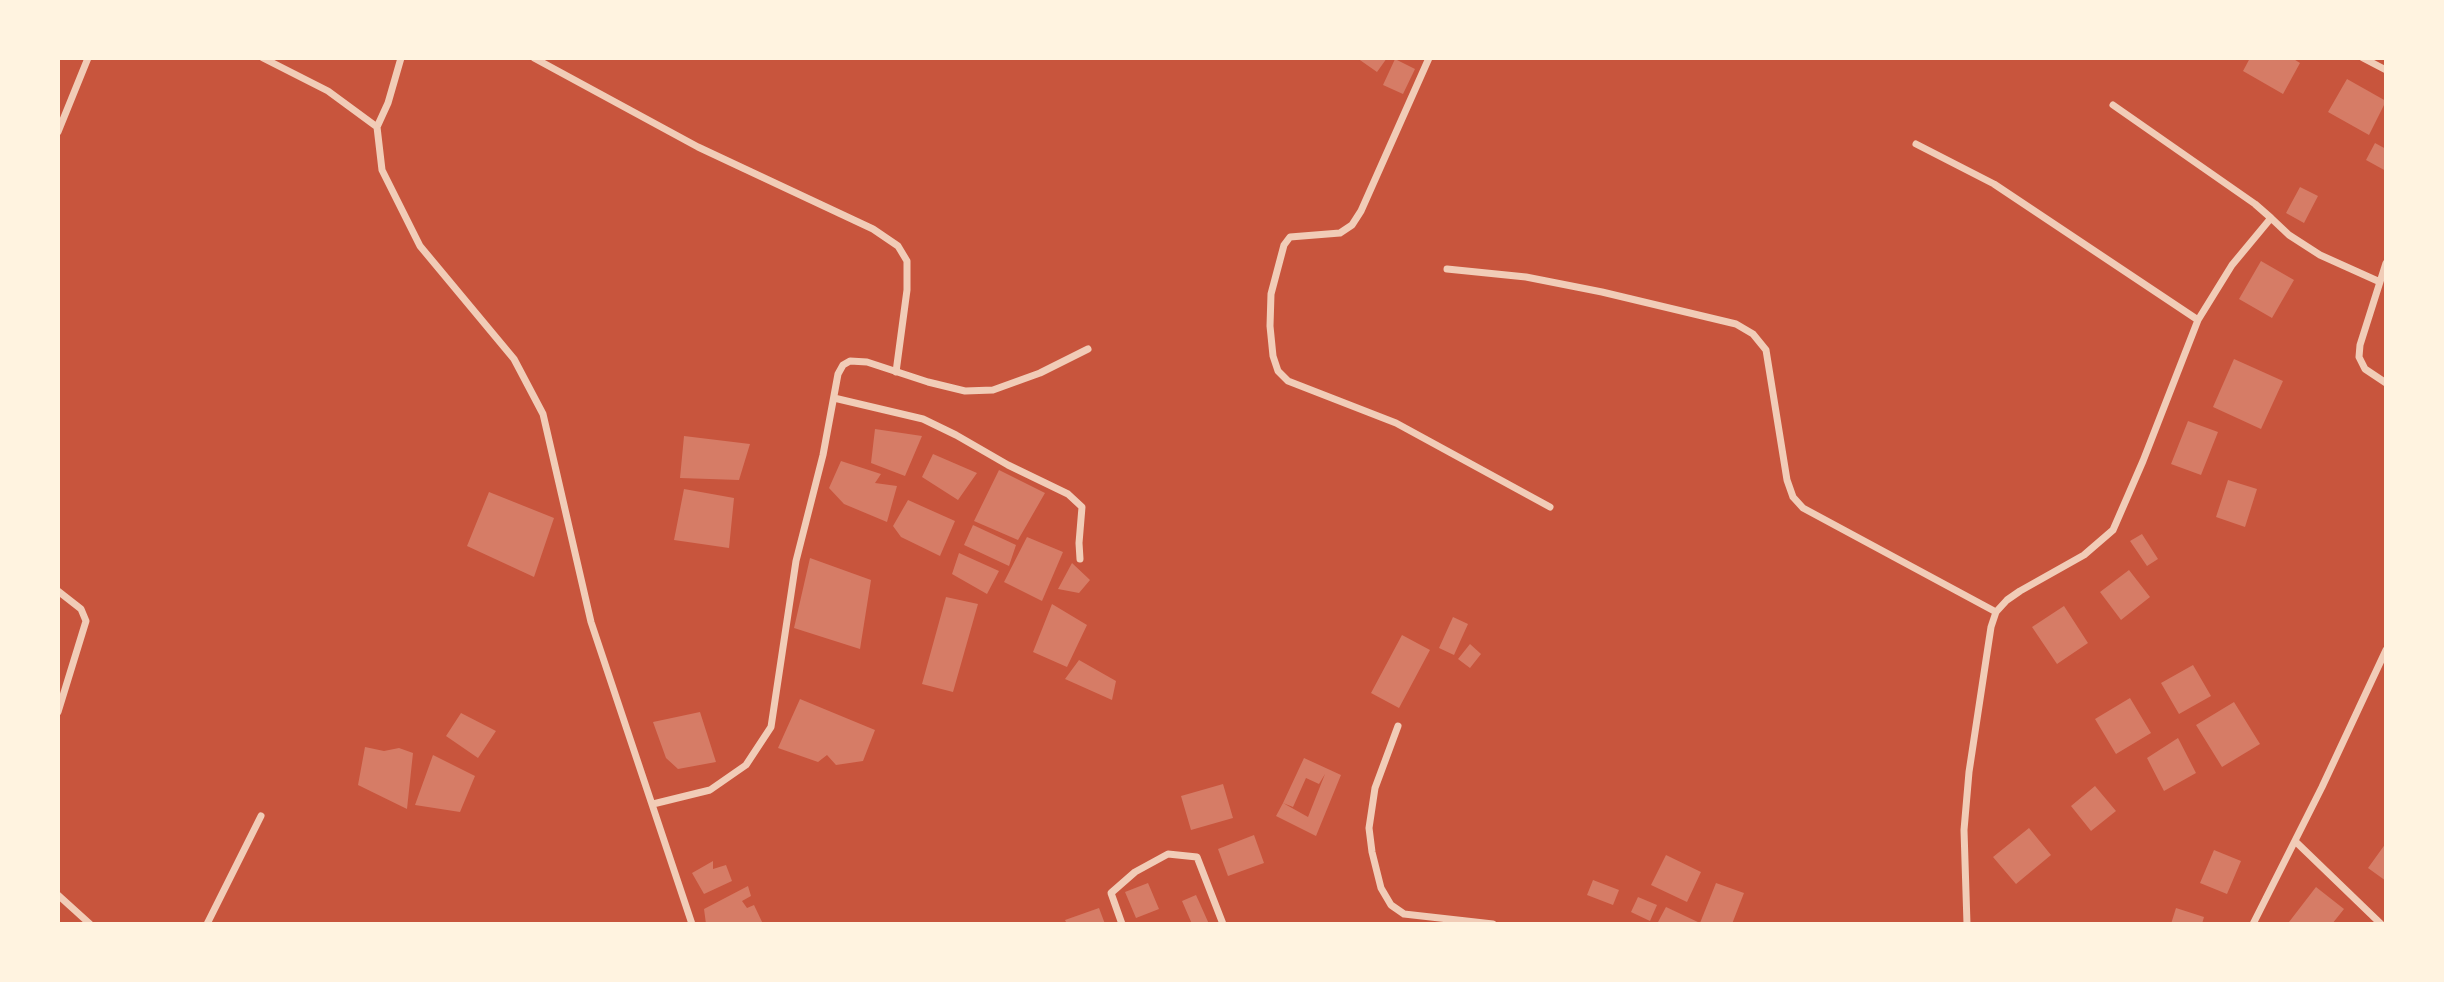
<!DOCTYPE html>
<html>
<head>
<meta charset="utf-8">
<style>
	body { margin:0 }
	#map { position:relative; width:2444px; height:982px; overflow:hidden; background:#c8553d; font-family:Georgia,serif }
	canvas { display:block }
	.frame { position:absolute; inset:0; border:60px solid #fff3e0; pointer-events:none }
</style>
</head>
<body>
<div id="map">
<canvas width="2444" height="982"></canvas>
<div class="frame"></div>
</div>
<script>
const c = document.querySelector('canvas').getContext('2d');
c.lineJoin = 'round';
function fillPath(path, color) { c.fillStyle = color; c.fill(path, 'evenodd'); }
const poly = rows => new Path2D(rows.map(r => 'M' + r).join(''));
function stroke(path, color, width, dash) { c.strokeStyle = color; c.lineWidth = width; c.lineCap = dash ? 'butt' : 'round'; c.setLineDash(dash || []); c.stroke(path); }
fillPath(poly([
	[1357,58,1387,58,1377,72],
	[2250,58,2292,58,2300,63,2283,94,2243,71],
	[1395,59,1415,69,1403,94,1383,85],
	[2347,79,2386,101,2369,135,2328,112],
	[2375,143,2386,149,2386,171,2366,160],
	[2300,187,2318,196,2304,223,2286,213],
	[2261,261,2294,280,2272,318,2239,299],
	[2234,359,2283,381,2261,429,2213,407],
	[2188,421,2218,432,2201,475,2171,464],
	[875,429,922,436,905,476,871,463],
	[684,436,750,444,739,480,680,478],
	[933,454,977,473,958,500,922,477],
	[841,461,881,474,875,483,897,486,887,522,844,504,829,488],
	[999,470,1045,493,1018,540,974,521],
	[2228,480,2257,489,2245,527,2216,517],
	[684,489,734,498,729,548,674,540],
	[489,492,554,518,534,577,467,546],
	[908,500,955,521,940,556,901,537,893,526],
	[973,525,1016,545,1009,566,964,545],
	[2142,534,2158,559,2147,566,2130,541],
	[1027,537,1063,552,1042,601,1004,582],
	[959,553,999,571,987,594,952,574],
	[810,558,871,580,860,649,794,628],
	[1072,563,1090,580,1079,593,1058,589],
	[2129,570,2150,597,2121,620,2100,592],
	[946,597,978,604,953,692,922,684],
	[1052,604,1087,625,1067,667,1033,652],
	[2064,606,2088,643,2057,664,2032,627],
	[1453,617,1468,624,1454,655,1439,648],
	[1402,635,1430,650,1399,708,1371,693],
	[1470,644,1481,654,1470,668,1458,659],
	[1079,660,1116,681,1112,700,1065,679],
	[2193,665,2211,696,2179,714,2161,683],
	[2130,698,2151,733,2116,754,2095,719],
	[800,699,875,730,863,761,836,765,827,755,818,762,778,748],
	[2234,702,2260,744,2222,767,2196,725],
	[700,712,716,762,678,769,666,758,653,722],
	[461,713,496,731,478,758,446,736],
	[2178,738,2196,773,2164,791,2147,758],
	[365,747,384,751,399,748,413,753,407,809,358,785],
	[433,755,475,776,460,812,415,805],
	[1304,758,1341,775,1316,836,1276,816,1283,803,1308,817,1325,774,1319,784,1306,778,1293,807,1283,803],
	[1223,784,1233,818,1191,830,1181,796],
	[2095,786,2116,811,2091,831,2071,806],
	[2029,828,2051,855,2016,884,1993,857],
	[1254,835,1264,863,1228,876,1218,849],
	[2386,843,2386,881,2368,868],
	[2214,850,2241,861,2227,894,2200,883],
	[1666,855,1701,872,1687,902,1651,885],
	[713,861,713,869,726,865,732,881,704,894,692,873],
	[1593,880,1619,890,1613,905,1587,895],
	[1148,883,1159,909,1136,918,1125,892],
	[1716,883,1744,893,1732,924,1658,922,1666,907,1700,923],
	[748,886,751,896,742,901,747,908,754,905,763,924,706,924,704,909],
	[2316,887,2344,909,2332,924,2292,924,2289,922],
	[1196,895,1209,924,1192,924,1182,901],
	[1638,897,1657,905,1650,921,1631,912],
	[1099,908,1105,924,1067,924,1065,920],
	[2176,908,2204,917,2202,924,2171,924]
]), '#d67c66');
stroke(poly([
	[263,58,328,91,377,127],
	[401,58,388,103,377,127,382,170,420,246,514,359,543,414,591,622,692,924],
	[534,58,698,147,873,229,898,246,907,261,907,290,896,372],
	[1429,58,1361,211,1352,225,1340,233,1290,237,1284,245,1271,294,1270,326,1273,356,1278,371,1288,381,1396,423,1550,507],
	[2363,58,2386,70],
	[2113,105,2255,204,2271,218],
	[58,132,88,58],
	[1916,144,1994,184,2198,320],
	[2386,263,2360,345,2359,357,2365,369,2386,383],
	[1447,269,1526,277,1602,292,1736,324,1753,334,1766,350,1787,480,1793,497,1803,508,1996,612],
	[834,398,923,419,956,435,1008,465,1068,494,1082,507,1079,543,1080,559],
	[58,591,81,609,86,621,58,712],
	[1398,726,1375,788,1369,828,1372,852,1381,888,1391,905,1404,914,1493,924],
	[653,804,710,790,746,765,771,727,796,561,823,455,838,374,843,365,850,361,867,362,928,382,965,391,993,390,1040,373,1088,349],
	[2295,841,2381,924],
	[58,895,90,924],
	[207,924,261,816],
	[1122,924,1111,893,1135,872,1168,854,1197,857,1223,924],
	[1967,924,1964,830,1969,772,1991,627,1996,612,2007,600,2020,591,2084,555,2113,530,2143,461,2198,320,2232,265,2271,218,2289,235,2320,255,2380,282],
	[2253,924,2322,787,2386,650]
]), '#f1ccb7', 7);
</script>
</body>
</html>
